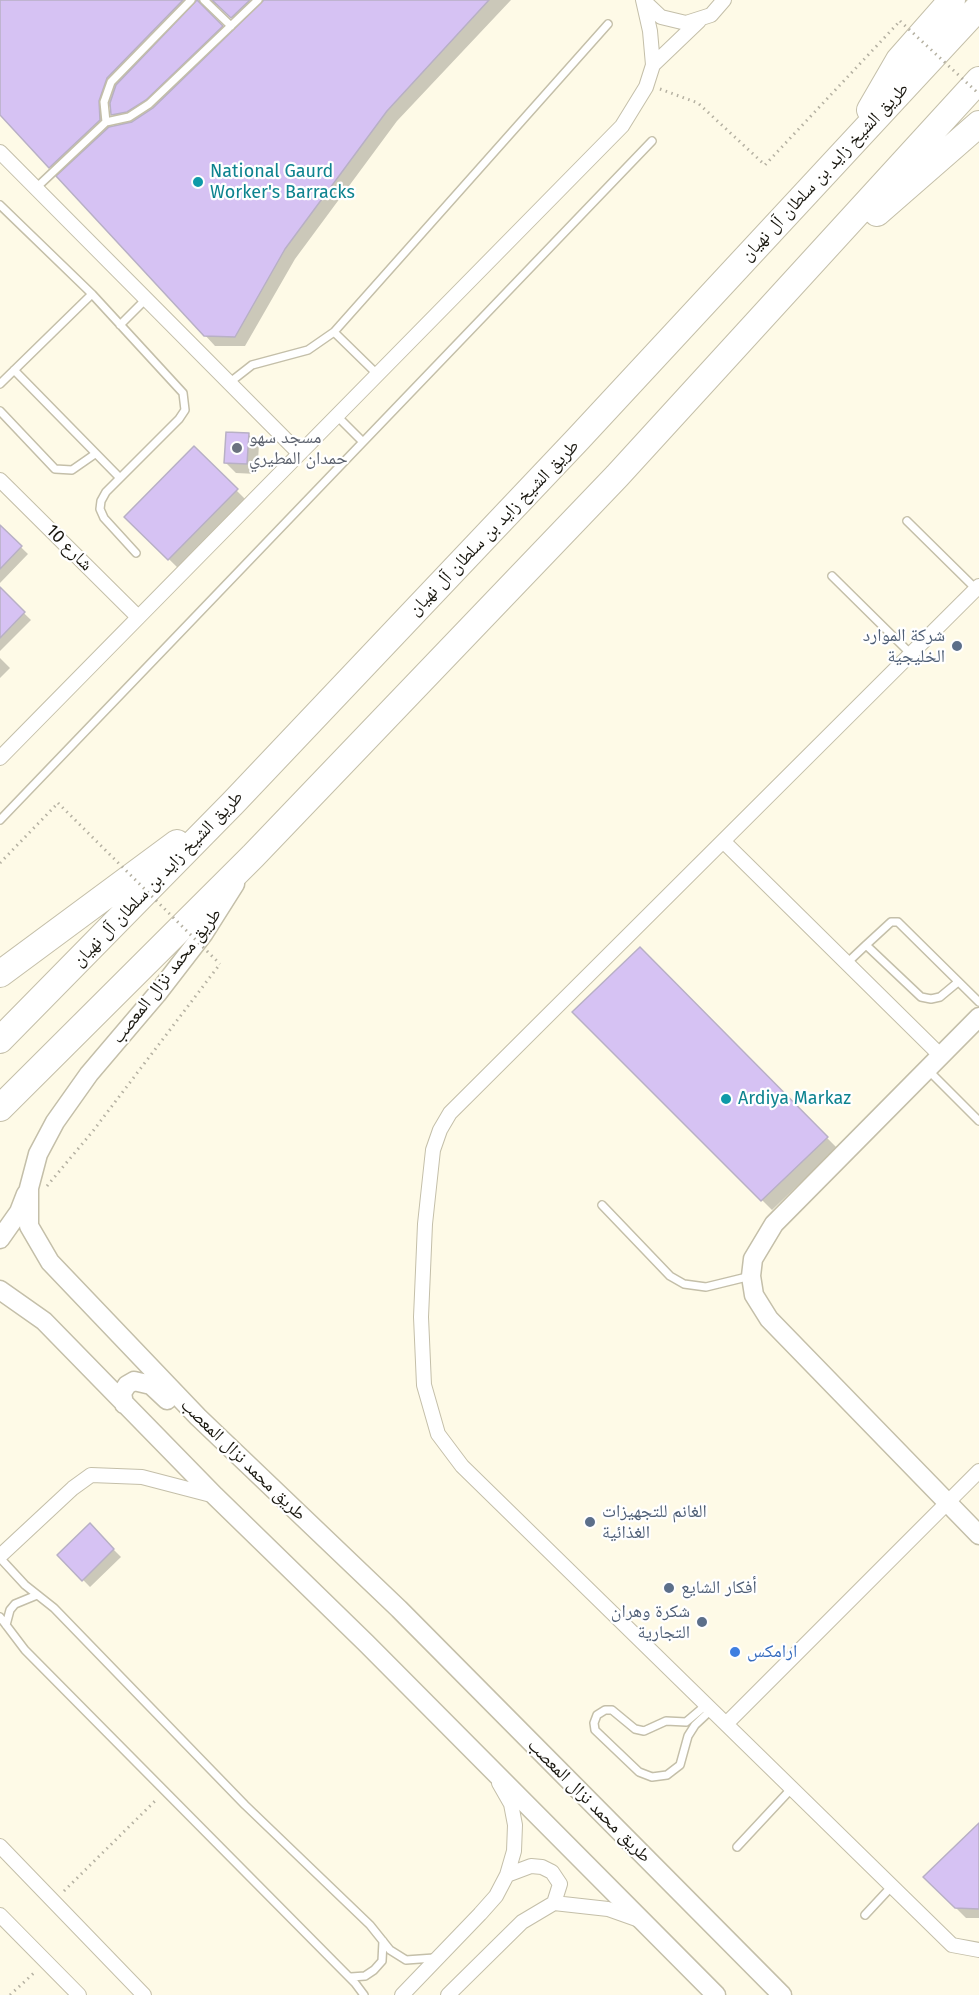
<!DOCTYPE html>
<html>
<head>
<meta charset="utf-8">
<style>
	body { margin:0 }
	canvas { display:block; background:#fefae7 }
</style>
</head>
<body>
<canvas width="979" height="1995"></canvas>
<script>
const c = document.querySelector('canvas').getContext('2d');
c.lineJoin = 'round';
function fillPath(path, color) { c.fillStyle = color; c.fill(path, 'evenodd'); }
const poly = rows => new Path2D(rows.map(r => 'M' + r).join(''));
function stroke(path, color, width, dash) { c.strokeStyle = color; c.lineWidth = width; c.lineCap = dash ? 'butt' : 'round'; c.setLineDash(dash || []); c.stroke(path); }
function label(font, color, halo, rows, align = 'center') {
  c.font = font + ' "Fira Sans","Noto Naskh Arabic",sans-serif'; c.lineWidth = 4.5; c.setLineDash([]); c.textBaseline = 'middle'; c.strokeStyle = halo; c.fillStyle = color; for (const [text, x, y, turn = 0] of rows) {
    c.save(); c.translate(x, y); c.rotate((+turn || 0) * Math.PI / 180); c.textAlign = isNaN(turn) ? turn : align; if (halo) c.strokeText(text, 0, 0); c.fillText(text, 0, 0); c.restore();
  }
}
fillPath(poly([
	[0,0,511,0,397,121,295,259,245,346,215,346,0,112],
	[210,5,219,5,241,26,231,36,209,15],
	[111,103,112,114,123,125,110,129,108,111],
	[134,109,134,112,120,115,120,112],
	[249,435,259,445,257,474,236,473,226,463],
	[194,448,246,500,179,569,126,517],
	[0,527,28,554,0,583],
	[3,593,31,620,0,651,0,596],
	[0,658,10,668,0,678],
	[640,949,837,1148,772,1210,574,1012],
	[90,1526,121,1557,90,1587,59,1555],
	[979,1825,979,1918,966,1918,925,1877]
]), '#0003');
const building = poly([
	[0,0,183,0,107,78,99,101,100,120,49,168,0,115,0,0],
	[197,0,223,26,146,100,127,112,111,115,110,103,116,85,197,0],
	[212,0,250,0,231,18,212,0],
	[264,0,489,0,387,111,285,249,235,337,204,336,56,176,109,127,132,122,153,108,264,0],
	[226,432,249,433,247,464,224,463,226,432],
	[194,446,238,489,168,560,124,517,194,446],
	[0,525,22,546,0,569,0,525],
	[0,587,25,612,0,638,0,587],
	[640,947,828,1137,761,1201,572,1012,640,947],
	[90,1523,114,1549,82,1581,57,1555,90,1523],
	[979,1823,979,1909,955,1908,923,1877,979,1823]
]);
fillPath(building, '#d6c2f3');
stroke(building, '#b8b0c5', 1.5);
const service = poly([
	[204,0,231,26],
	[106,122,104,102,111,82,191,0],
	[36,188,106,122,129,117,149,104,258,0],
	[0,205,92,294,183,393,185,410,179,419,106,492,101,501,100,509,104,518,136,553],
	[120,325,146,299],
	[334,332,377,374],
	[14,370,120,478],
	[229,383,252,365,308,350,334,332,608,24],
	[0,384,92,294],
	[0,411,55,469,72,470,95,454],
	[336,415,363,442],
	[907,521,976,589],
	[832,576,911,654],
	[0,820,652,141],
	[847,963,866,945],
	[958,982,940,997,931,999,921,997,866,945,891,922,898,922,979,1002],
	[929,1071,979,1121],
	[602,1205,670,1276,684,1284,706,1287,751,1276],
	[0,1558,25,1585,54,1608,245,1805,370,1925,390,1950,406,1960,434,1958],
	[0,1617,25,1650,355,1983,364,1995],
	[6,1625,10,1610,15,1604,37,1595],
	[706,1705,686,1722,666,1721,644,1731,635,1729,612,1710,605,1710,597,1715,594,1723,595,1730,639,1772,652,1777,667,1775,680,1765,688,1736,695,1725,711,1710],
	[737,1847,792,1788],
	[865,1915,892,1886],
	[351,1977,365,1976,374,1970,382,1961,383,1941]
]);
const minor = poly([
	[645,2,661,17,686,23,711,15,724,0],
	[653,65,699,21],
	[0,152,299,453],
	[0,480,137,616],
	[979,586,450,1113,440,1130,433,1150,425,1224,421,1317,424,1385,438,1434,462,1466,952,1945,979,1950],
	[0,758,622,126,646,87,653,65,650,31,643,0],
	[723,841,940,1055],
	[0,1556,73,1488,91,1475,142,1477,215,1496],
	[726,1724,979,1471],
	[0,1846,144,1995],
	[507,1875,531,1866,542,1867,552,1872,560,1884,554,1903],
	[0,1915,79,1995],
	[402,1995,480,1914,496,1896,507,1875,514,1851,515,1825,511,1804,499,1783],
	[448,1995,522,1922,554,1903,608,1909,639,1920]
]);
const tertiary = poly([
	[235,884,204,933,157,994,89,1074,55,1122,38,1154,29,1188,29,1226,50,1262,198,1417,399,1609,782,1995],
	[979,1017,774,1224,753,1259,751,1276,754,1295,769,1319,979,1535],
	[0,1239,19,1212,26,1194],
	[0,1290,44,1321,215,1496,366,1643,716,1995],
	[124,1404,122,1393,127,1385,134,1381,151,1385,167,1400]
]);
const motorway = poly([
	[870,110,899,60,952,0],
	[877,213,979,124],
	[0,974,177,843],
	[0,1040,233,803,578,439,979,7],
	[0,1108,253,856,617,476,979,80]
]);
stroke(service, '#c4bfa9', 10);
stroke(minor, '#c4bfa9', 16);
stroke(tertiary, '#c4bfa9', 21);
stroke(motorway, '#c4bfa9', 28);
stroke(poly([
	[660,89,698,103,765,165,900,21],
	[0,863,58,803],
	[47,1186,93,1131,220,964],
	[64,1891,157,1799],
	[10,1995,35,1972]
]), '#b5b1a2', 3, [1.5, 4.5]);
stroke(service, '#fff', 7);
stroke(minor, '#fff', 14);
stroke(tertiary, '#fff', 18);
stroke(motorway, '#fff', 26);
stroke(poly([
	[900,21,979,94],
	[58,803,220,964]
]), '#b5b1a2', 3, [1.5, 4.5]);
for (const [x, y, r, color] of [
	[198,182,6,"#0f9aa8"],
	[237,448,6,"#6b7280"],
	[957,646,6,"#5c6f8a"],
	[726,1099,6,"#0f9aa8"],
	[590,1522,6,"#5c6f8a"],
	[669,1588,6,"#5c6f8a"],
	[702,1622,6,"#5c6f8a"],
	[735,1652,6,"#3f7fe0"]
]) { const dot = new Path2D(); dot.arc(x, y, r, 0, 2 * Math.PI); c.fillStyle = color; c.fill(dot); stroke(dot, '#fff', 2); }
label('18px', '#0d838f', '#fff', [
	["National Gaurd",210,172],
	["Worker's Barracks",210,193],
	["Ardiya Markaz",738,1099]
], 'left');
label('18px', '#19170f', '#fff', [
	["طريق الشيخ زايد بن سلطان آل نهيان",825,172,-47],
	["طريق الشيخ زايد بن سلطان آل نهيان",494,528,-46],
	["شارع 10",69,548,45],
	["طريق الشيخ زايد بن سلطان آل نهيان",158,879,-46],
	["طريق محمد نزال المعصب",167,976,-52],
	["طريق محمد نزال المعصب",243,1460,44],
	["طريق محمد نزال المعصب",589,1801,45]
]);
label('18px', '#5b616d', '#fff', [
	["مسجد سهو",249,438],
	["حمدان المطيري",249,459]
], 'left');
label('18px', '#4e5e75', '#fff', [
	["شركة الموارد",945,636],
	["الخليجية",945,657],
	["الغانم للتجهيزات",602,1512,"left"],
	["الغذائية",602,1533,"left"],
	["أفكار الشايع",681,1588,"left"],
	["شكرة وهران",690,1612],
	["التجارية",690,1633]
], 'right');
label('18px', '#366cbe', '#fff', [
	["ارامكس",747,1652]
], 'left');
</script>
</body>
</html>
